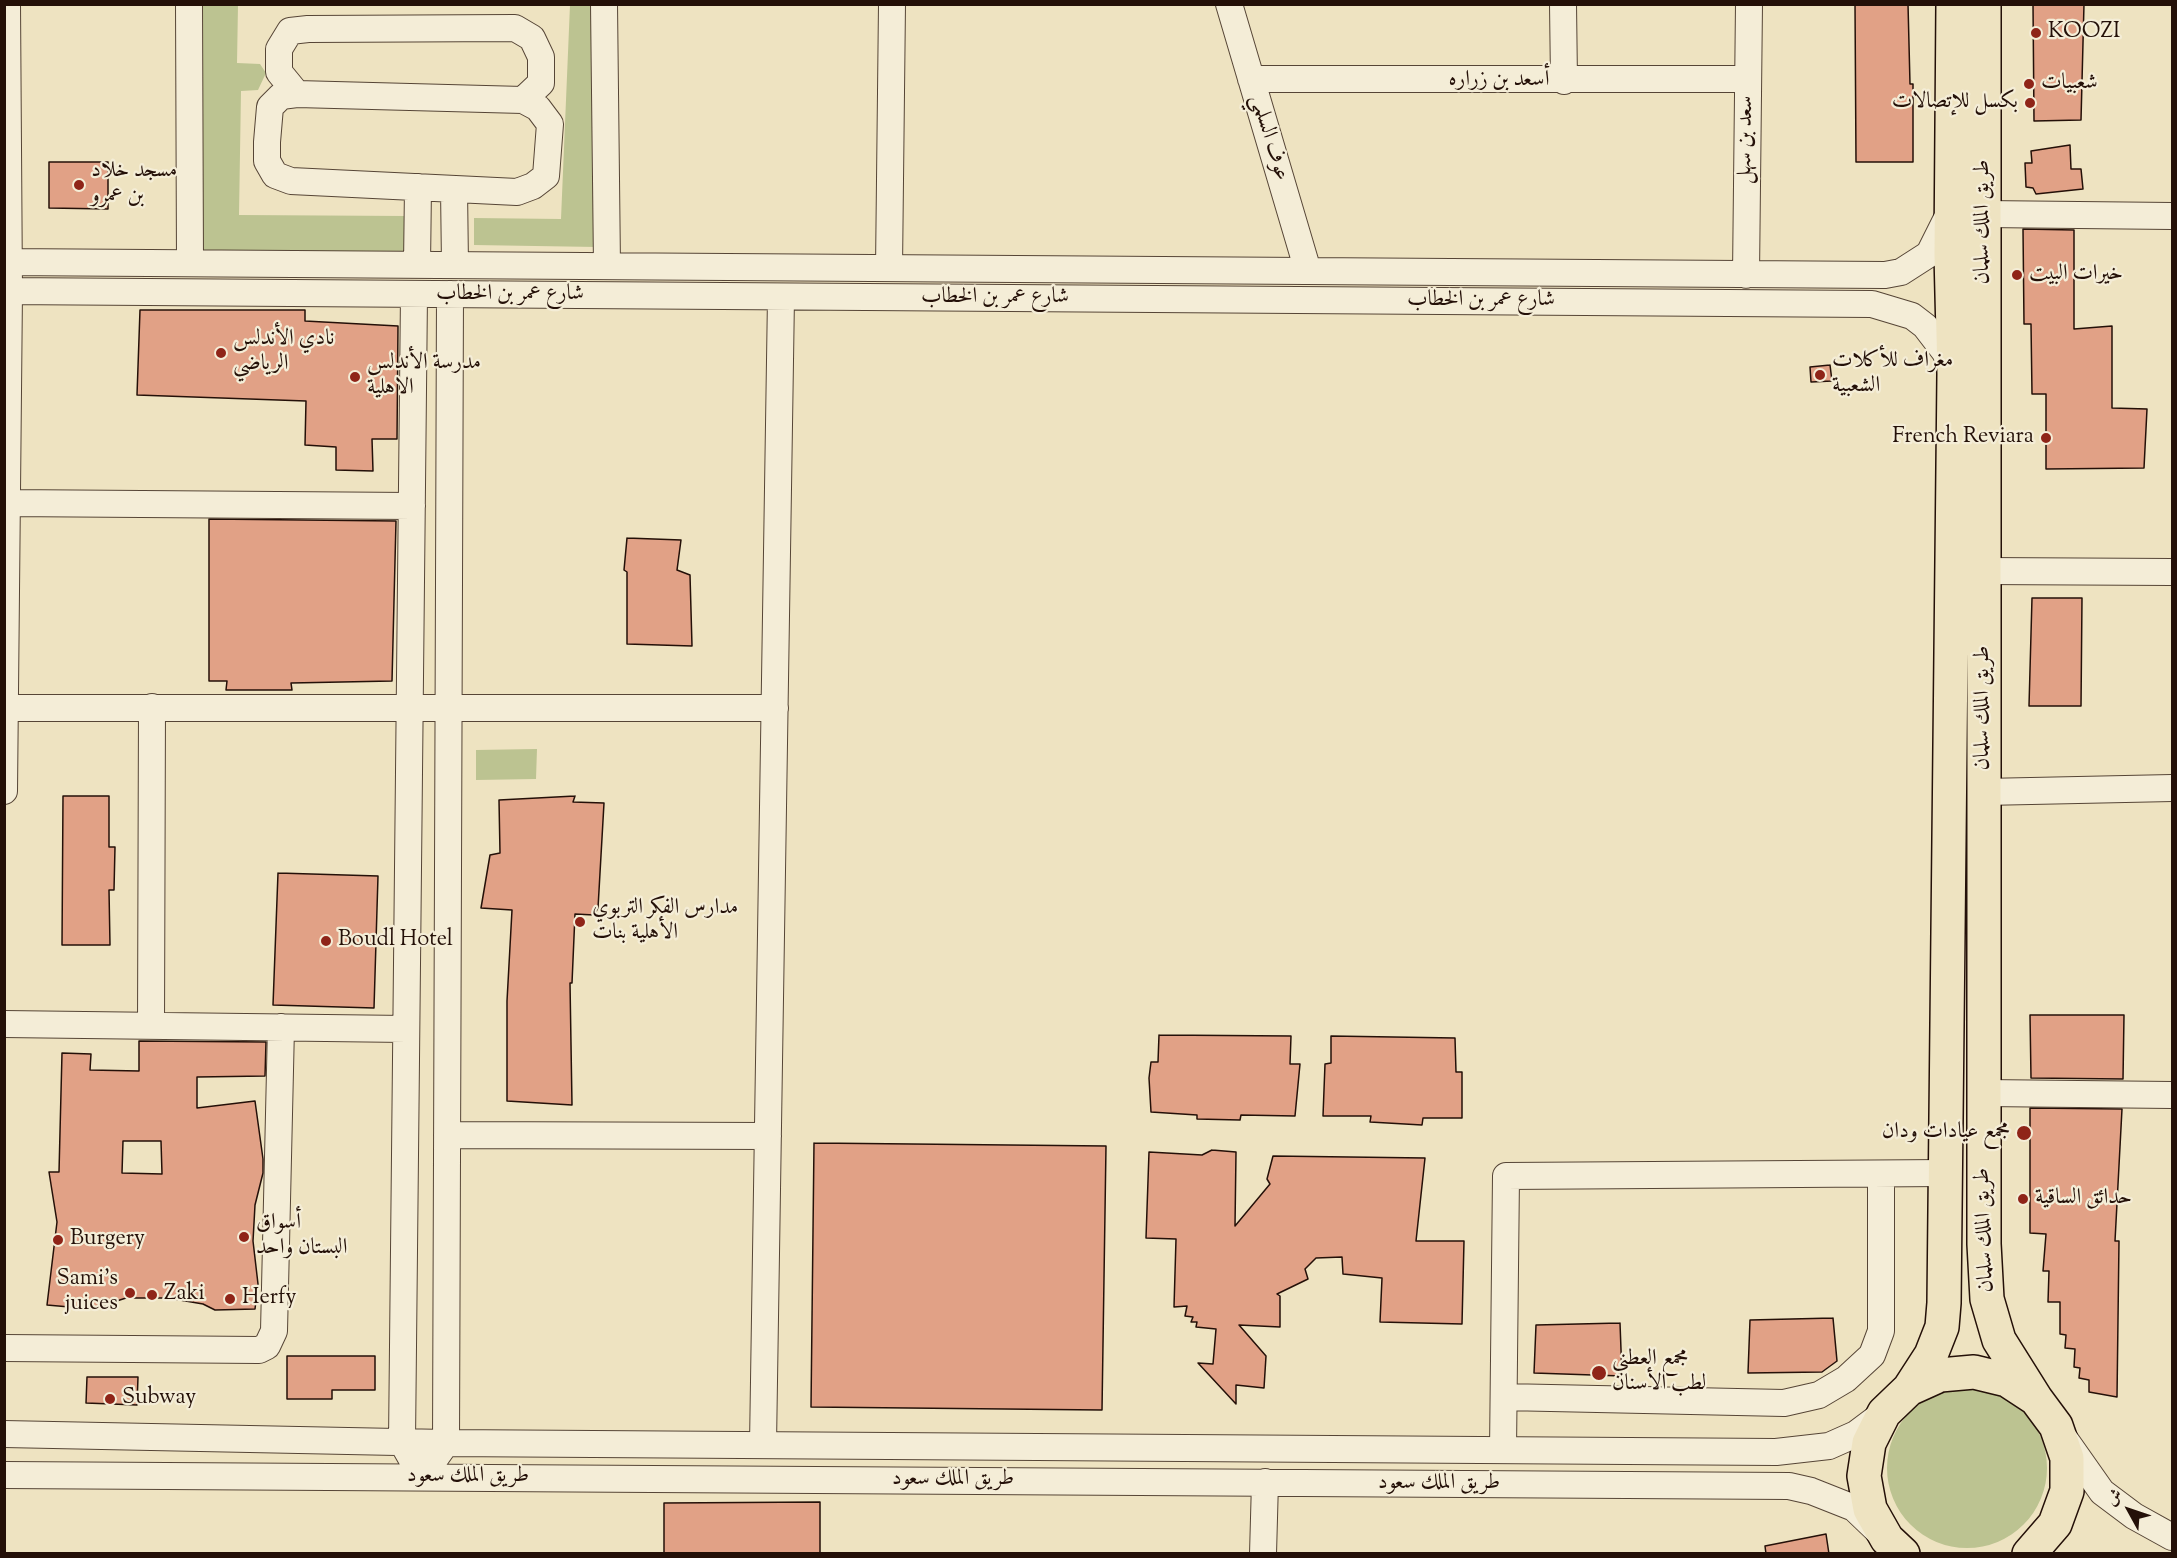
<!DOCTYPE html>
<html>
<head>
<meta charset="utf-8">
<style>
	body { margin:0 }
	#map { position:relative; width:2177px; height:1558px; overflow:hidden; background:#eee3c1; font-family:"Sorts Mill Goudy",Amiri,serif }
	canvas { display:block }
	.frame { position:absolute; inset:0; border:6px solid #241008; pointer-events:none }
	.north { position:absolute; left:2099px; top:1480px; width:60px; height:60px; -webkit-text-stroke:4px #f4edd7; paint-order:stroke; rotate:310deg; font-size:16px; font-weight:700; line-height:24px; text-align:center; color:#241008 }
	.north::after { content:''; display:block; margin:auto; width:21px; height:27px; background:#241008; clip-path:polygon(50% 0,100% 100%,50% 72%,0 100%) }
</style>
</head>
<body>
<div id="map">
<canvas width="2177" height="1558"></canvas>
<div class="frame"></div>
<div class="north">ش</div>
</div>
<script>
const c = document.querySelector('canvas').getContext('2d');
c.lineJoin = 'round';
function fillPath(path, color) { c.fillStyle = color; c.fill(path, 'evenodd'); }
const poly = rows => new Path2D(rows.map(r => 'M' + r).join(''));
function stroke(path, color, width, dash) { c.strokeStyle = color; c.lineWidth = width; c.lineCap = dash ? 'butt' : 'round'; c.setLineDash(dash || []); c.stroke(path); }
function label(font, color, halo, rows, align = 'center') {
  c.font = font + ' "Sorts Mill Goudy",Amiri,serif'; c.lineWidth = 4.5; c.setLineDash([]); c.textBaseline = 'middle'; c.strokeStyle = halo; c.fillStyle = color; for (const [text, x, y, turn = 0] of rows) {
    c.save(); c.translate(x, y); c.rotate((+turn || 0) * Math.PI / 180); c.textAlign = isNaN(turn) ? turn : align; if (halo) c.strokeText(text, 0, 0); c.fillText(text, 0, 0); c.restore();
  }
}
fillPath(poly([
	[202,5,238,5,237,63,260,64,266,73,258,90,241,91,239,215,405,216,404,254,199,252],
	[570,5,592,5,592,122,600,127,597,247,474,245,474,218,561,219],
	[537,749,536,779,476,780,476,750],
	'1887 1468a80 80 0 1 1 160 0a80 80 0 1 1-160 0Z'
]), '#bcc391');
const building = poly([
	[1855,4,1908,4,1910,84,1913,84,1913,162,1856,162,1855,4],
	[2033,4,2084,4,2081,120,2034,121,2033,4],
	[2070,145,2071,169,2081,169,2083,189,2036,194,2033,188,2026,187,2025,163,2032,163,2031,151,2070,145],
	[49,162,108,162,108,209,49,208,49,162],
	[2023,229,2074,230,2074,329,2112,326,2112,408,2147,409,2144,468,2046,469,2046,394,2032,394,2031,324,2024,324,2023,229],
	[140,310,305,310,305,321,398,326,397,439,372,439,373,471,336,470,336,447,305,445,306,401,137,395,140,310],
	[1830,365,1832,381,1811,382,1810,367,1830,365],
	[209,519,396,521,392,681,291,683,292,690,226,690,227,681,209,681,209,519],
	[627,538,681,540,677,570,690,575,692,646,627,644,627,572,624,570,627,538],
	[2032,598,2082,598,2081,706,2029,706,2032,598],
	[63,796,109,796,109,847,115,847,114,890,109,890,110,945,62,945,63,796],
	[575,796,573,802,604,803,598,908,594,915,575,914,572,983,570,983,572,1105,507,1101,507,1001,512,910,481,908,490,855,500,853,499,800,575,796],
	[278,873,378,876,374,1008,273,1005,278,873],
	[2030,1015,2124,1015,2123,1079,2031,1078,2030,1015],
	[1159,1035,1291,1036,1290,1064,1300,1064,1295,1116,1241,1115,1240,1120,1197,1119,1197,1115,1151,1112,1149,1078,1151,1062,1158,1062,1159,1035],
	[1331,1036,1455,1038,1456,1072,1462,1072,1462,1118,1423,1118,1422,1125,1370,1122,1371,1116,1323,1116,1325,1064,1331,1063,1331,1036],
	[139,1041,266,1042,265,1076,197,1077,197,1108,255,1101,263,1159,263,1173,255,1205,253,1241,258,1284,255,1309,215,1310,203,1304,168,1298,126,1298,92,1309,47,1305,57,1222,49,1172,59,1172,62,1053,91,1054,90,1070,139,1071,139,1041],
	[123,1141,161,1141,162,1174,122,1173,123,1141],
	[2030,1108,2122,1109,2115,1241,2119,1241,2117,1397,2089,1392,2089,1380,2079,1378,2080,1368,2074,1367,2075,1349,2065,1348,2066,1335,2060,1334,2060,1302,2048,1302,2049,1271,2043,1271,2046,1234,2030,1233,2030,1108],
	[814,1143,1106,1146,1102,1410,811,1407,814,1143],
	[1212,1150,1236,1152,1235,1226,1270,1184,1267,1179,1273,1156,1425,1158,1416,1241,1464,1241,1462,1324,1380,1322,1382,1278,1343,1274,1342,1257,1316,1258,1305,1269,1308,1279,1277,1294,1280,1296,1280,1327,1239,1325,1266,1356,1264,1388,1236,1385,1236,1404,1198,1363,1213,1364,1216,1329,1196,1327,1197,1322,1191,1322,1193,1317,1185,1316,1187,1306,1174,1307,1176,1239,1146,1238,1149,1152,1202,1155,1212,1150],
	[1833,1318,1837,1361,1822,1372,1748,1373,1750,1320,1833,1318],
	[1620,1323,1622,1376,1534,1373,1536,1325,1620,1323],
	[287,1356,375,1356,375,1390,332,1390,332,1399,287,1399,287,1356],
	[87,1377,138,1377,137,1405,86,1403,87,1377],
	[820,1502,820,1554,664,1554,664,1503,820,1502],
	[1826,1534,1829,1554,1766,1554,1765,1546,1826,1534]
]);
fillPath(building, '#e1a186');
stroke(building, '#241008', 1.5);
const minor = poly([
	[189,4,190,263],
	[604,4,607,266],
	[1229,4,1308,271],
	[1563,4,1564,81],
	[1251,79,1748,79],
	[297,94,523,100,538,108,550,124,546,176,533,186,517,192,291,181,275,175,267,161,267,142,270,107,281,96,297,94],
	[297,94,279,72,279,49,290,31,308,29,515,28,532,38,541,57,541,83,523,100],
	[454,189,455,265],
	[1984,214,2172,216],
	[4,262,1885,275,1901,272,1929,254,1949,214],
	[417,265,418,187],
	[889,268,892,4],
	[1746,275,1749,4],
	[4,291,1872,304,1912,316,1925,326,1945,352,1952,369],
	[414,294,402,1442,422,1477,446,1443,450,294],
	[7,503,412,506],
	[1984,571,2172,572],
	[5,708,775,708],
	[4,791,9,291,7,4],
	[1984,792,2172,788],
	[4,1024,406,1029],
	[151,1026,152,707],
	[1984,1093,2172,1095],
	[447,1135,768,1136],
	[4,1348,259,1350,267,1346,274,1331,281,1027],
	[1504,1397,1784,1403,1819,1395,1846,1379,1872,1355,1881,1331,1881,1174],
	[4,1434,446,1443,1776,1452,1829,1446,1856,1434,1884,1413],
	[2064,1438,2102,1492,2134,1516,2172,1537],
	[763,1444,781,297],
	[1503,1450,1506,1176,1945,1173],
	[4,1475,1789,1486,1811,1491,1854,1508,1878,1531],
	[1263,1554,1265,1482]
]);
const major = poly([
	[1984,4,1984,1244,1987,1299,1999,1340,2036,1399],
	[1909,1389,1931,1355,1942,1327,1944,1303,1954,374,1951,254,1953,4],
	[1903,1554,1887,1539,1870,1509,1864,1476,1869,1443,1884,1413,1909,1389,1940,1375,1974,1372,2007,1380,2036,1399,2056,1426,2067,1458,2067,1491,2055,1524,2029,1554]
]);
stroke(minor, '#564536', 28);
stroke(major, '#241008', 36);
stroke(minor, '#f4edd7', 26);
stroke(major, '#eee3c1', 33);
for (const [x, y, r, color] of [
	[2036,33,6,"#8f2418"],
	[2029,84,6,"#8f2418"],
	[2030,103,6,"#8f2418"],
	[79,185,6,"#8f2418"],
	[2017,275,6,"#8f2418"],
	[221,353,6,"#8f2418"],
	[1820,375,6,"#8f2418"],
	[355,377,6,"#8f2418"],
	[2046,438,6,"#8f2418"],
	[580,922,6,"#8f2418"],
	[326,941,6,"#8f2418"],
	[2024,1133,8,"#8f2418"],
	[2023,1199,6,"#8f2418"],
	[244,1237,6,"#8f2418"],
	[58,1240,6,"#8f2418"],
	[130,1293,6,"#8f2418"],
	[152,1295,6,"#8f2418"],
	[230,1299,6,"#8f2418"],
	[1599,1373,8,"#8f2418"],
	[110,1399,6,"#8f2418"]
]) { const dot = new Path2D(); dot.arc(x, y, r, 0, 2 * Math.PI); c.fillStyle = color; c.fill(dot); stroke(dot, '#f4edd7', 2); }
label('22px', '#241008', '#f4edd7', [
	["KOOZI",2048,33],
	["شعبيات",2041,84],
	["بكسل للإتصالات",2018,103,"right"],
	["مسجد خلاد",91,172],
	["بن عمرو",91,197],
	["خيرات البيت",2029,275],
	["نادي الأندلس",233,340],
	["الرياضي",233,365],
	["مغراف للأكلات",1832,362],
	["الشعبية",1832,387],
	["مدرسة الأندلس",367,364],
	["الاهلية",367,389],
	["French Reviara",2034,438,"right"],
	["مدارس الفكر التربوي",592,909],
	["الأهلية بنات",592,934],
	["Boudl Hotel",338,941],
	["مجمع عيادات ودان",2010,1133,"right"],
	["حدائق الساقية",2035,1199],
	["أسواق",256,1224],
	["البستان واحد",256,1249],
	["Burgery",70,1240],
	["Sami's",118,1280,"right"],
	["juices",118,1305,"right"],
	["Zaki",164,1295],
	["Herfy",242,1299],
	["مجمع العطني",1612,1360],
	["لطب الأسنان",1612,1385],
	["Subway",122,1399]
], 'left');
label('22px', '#241008', '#f4edd7', [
	["أسعد بن زراره",1499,81],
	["عوف السلمي",1268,138,73],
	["سعد بن سهل",1747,140,-89],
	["طريق الملك سلمان",1984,222,-90],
	["شارع عمر بن الخطاب",510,295],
	["شارع عمر بن الخطاب",995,298],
	["شارع عمر بن الخطاب",1481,301],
	["طريق الملك سلمان",1984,708,-90],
	["طريق الملك سلمان",1986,1230,-92],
	["طريق الملك سعود",468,1477],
	["طريق الملك سعود",953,1480],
	["طريق الملك سعود",1439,1484]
]);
</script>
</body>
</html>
